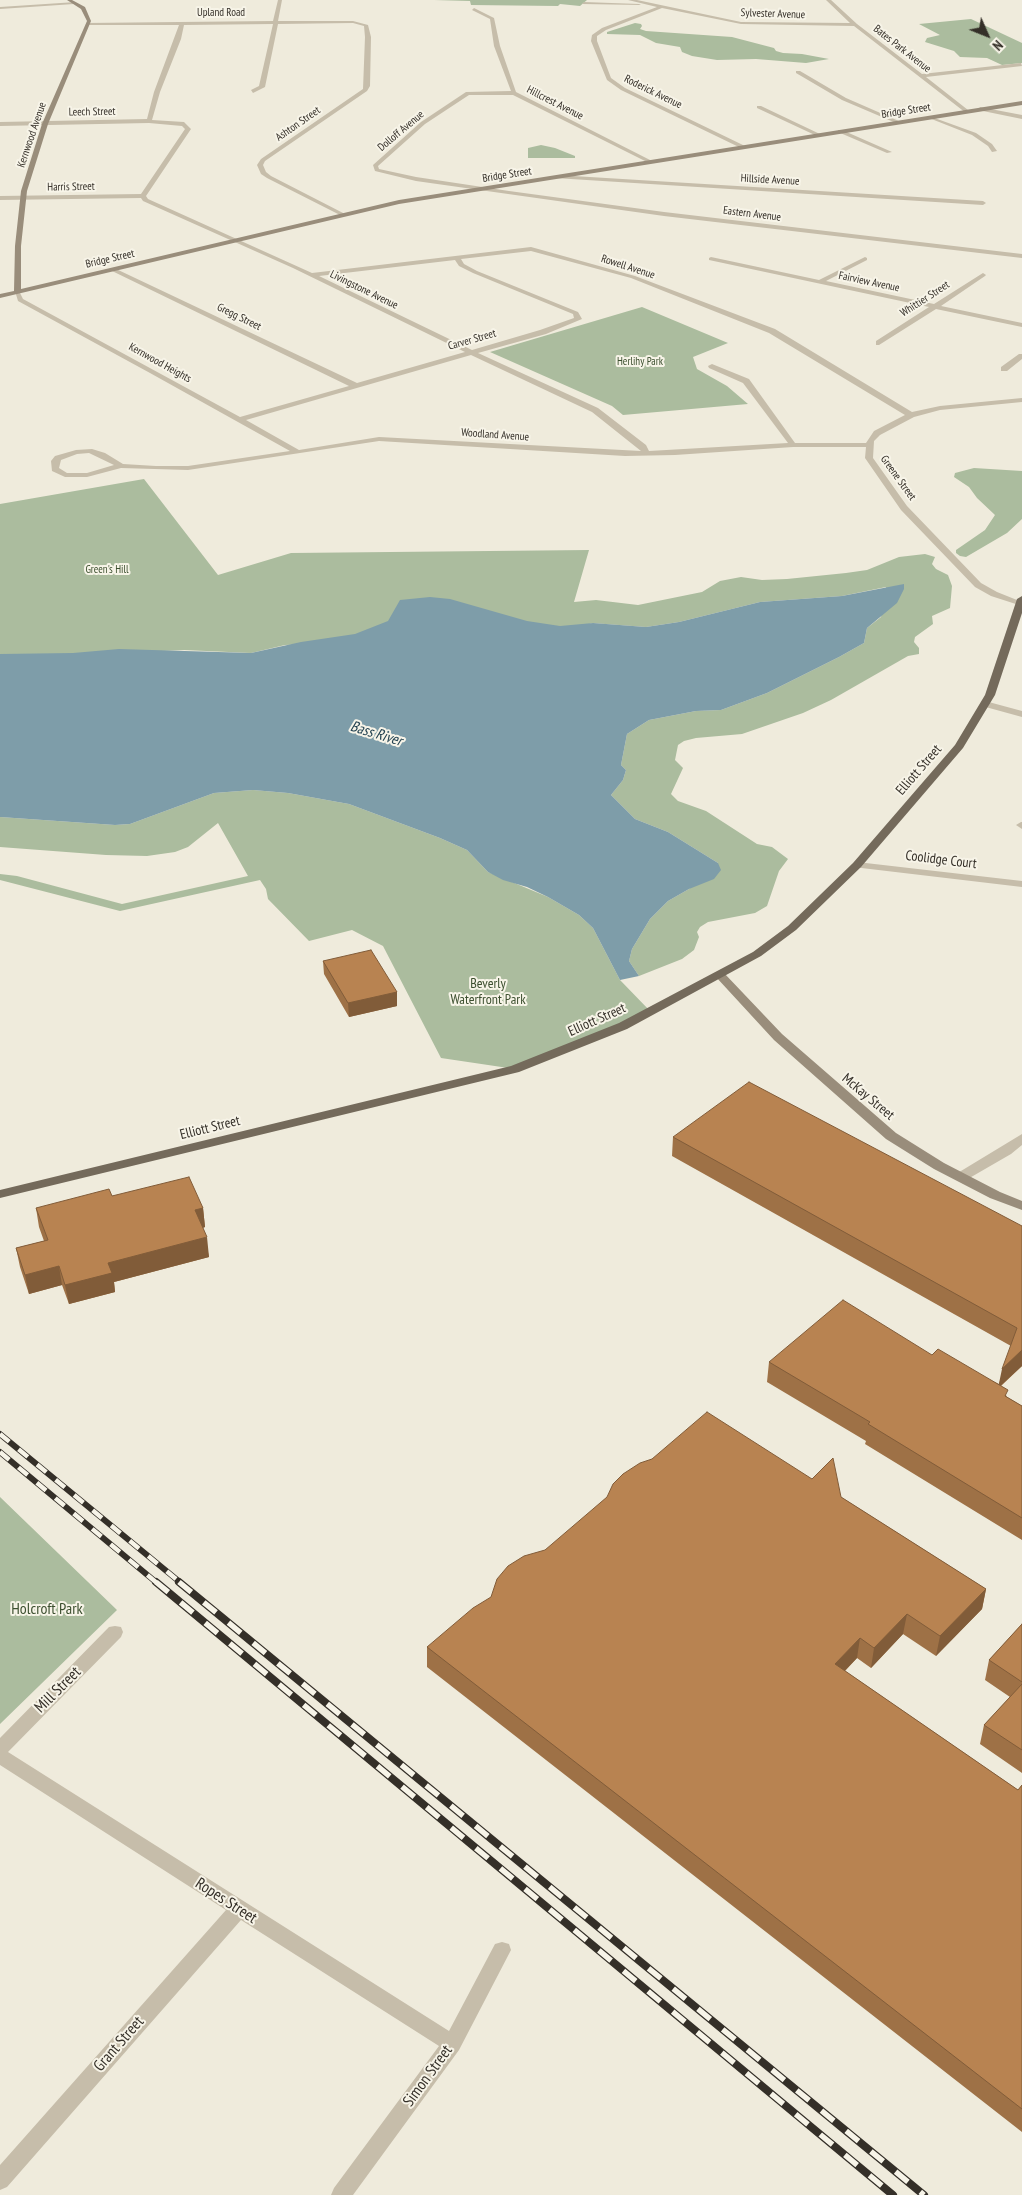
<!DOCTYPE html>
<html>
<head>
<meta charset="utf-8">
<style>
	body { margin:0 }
	#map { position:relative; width:1022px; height:2195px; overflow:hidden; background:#efebdc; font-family:"PT Sans Narrow",sans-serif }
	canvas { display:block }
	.north { position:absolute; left:962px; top:10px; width:50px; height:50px; -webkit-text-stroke:4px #f7f4e8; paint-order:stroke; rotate:134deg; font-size:14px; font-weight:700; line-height:20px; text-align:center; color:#342f28 }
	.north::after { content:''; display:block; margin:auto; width:18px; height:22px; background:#342f28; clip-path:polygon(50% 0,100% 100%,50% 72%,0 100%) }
</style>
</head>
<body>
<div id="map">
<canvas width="1022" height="2195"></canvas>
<div class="north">N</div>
</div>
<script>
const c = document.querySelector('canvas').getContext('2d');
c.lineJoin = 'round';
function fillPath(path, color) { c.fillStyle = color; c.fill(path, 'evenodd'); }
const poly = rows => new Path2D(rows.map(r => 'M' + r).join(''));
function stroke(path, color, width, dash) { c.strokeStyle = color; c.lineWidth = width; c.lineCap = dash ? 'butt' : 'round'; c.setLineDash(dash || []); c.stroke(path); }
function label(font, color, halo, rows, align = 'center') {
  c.font = font + ' "PT Sans Narrow",sans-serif'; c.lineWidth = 4; c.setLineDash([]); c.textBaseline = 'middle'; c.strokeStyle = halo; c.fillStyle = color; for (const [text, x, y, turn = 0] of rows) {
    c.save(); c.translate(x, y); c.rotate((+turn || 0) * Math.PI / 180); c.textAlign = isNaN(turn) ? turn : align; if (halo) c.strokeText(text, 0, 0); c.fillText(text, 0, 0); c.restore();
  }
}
fillPath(poly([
	[434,0,587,0,580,6,560,4,558,6,471,5,470,1],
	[971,19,1022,43,1022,63,1002,65,987,58,960,57,954,51,925,42,927,38,940,35,919,24],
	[635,23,641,24,642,26,640,29,646,31,732,37,774,48,776,51,783,53,802,54,829,59,806,63,756,59,717,60,692,56,682,52,680,47,656,43,640,35,607,34,607,32],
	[541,145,555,148,575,156,575,158,528,158,528,148],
	[642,307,728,343,693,357,697,369,727,386,748,404,623,415,612,406,490,352],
	[974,468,1022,471,1022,519,1007,533,966,557,960,556,956,553,956,550,985,530,995,515,977,498,969,487,954,477,955,473],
	[144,479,218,575,291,553,589,550,574,602,596,600,638,605,702,592,720,581,741,577,762,580,787,579,846,573,867,570,899,557,925,554,935,557,932,564,936,569,948,575,952,586,950,608,932,616,933,624,915,637,914,642,919,648,919,654,908,656,831,700,803,713,742,734,696,738,684,741,678,745,675,760,683,768,671,794,678,801,706,811,757,844,772,847,788,859,779,871,767,906,755,913,708,922,700,927,697,932,699,937,694,950,682,959,639,976,629,961,632,949,650,919,668,901,689,889,718,863,668,832,635,819,611,795,623,780,626,770,621,765,627,734,649,720,696,711,721,710,767,693,839,657,864,643,867,628,881,617,886,587,842,596,760,602,679,622,646,627,592,623,565,633,285,645,251,653,184,650,0,658,0,504],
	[253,790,288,793,349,804,440,838,467,850,488,872,548,897,579,915,593,928,620,980,651,1012,515,1069,441,1058,383,946,352,930,309,941,268,899,266,889,260,880,120,911,0,880,0,874,17,876,122,904,248,876,218,823,188,847,175,852,147,856,106,855,0,847,0,817,115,825,130,824,214,793],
	[0,1497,117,1610,0,1724]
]), '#abbc9e');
fillPath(poly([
	[904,584,904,589,897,603,867,628,864,643,839,657,767,693,721,710,696,711,649,720,627,734,621,765,626,770,623,780,611,795,635,819,668,832,718,863,721,870,714,879,689,889,668,901,650,919,632,949,629,961,639,976,620,980,593,928,579,915,548,897,527,887,503,880,488,872,467,850,440,838,349,804,288,793,253,790,214,793,130,824,115,825,0,817,0,654,73,653,119,649,251,653,301,642,355,634,388,621,400,600,430,597,450,599,527,621,560,626,593,623,646,627,679,622,760,602,842,596]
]), '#7e9da9');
fillPath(poly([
	[278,0,282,0,278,21,353,21,368,25,371,37,370,86,367,91,265,161,263,165,266,172,271,176,345,214,340,215,267,178,261,174,257,165,261,159,363,89,365,37,364,26,353,23,278,24,265,87,253,93,251,90,259,86,273,24,184,25,181,39,160,92,152,120,184,122,191,129,146,196,148,199,312,273,531,247,635,276,775,329,912,412,940,406,1022,398,1022,402,940,410,914,417,880,435,874,441,873,458,907,506,981,583,997,592,1022,602,1022,606,991,596,975,587,901,510,865,458,866,447,793,447,675,455,625,456,379,441,188,470,121,468,87,477,65,477,52,471,51,461,55,456,76,450,92,449,105,453,123,464,156,466,188,466,290,451,150,373,18,301,15,291,19,291,23,299,240,417,349,386,110,270,110,268,114,268,357,383,465,352,293,268,143,201,141,198,0,200,0,196,141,194,185,129,182,126,149,123,0,126,0,122,147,119,154,92,179,25,88,25,86,23,273,21,278,0],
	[531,251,631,278,769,333,905,415,874,431,866,443,795,443,749,379,712,364,708,366,709,368,743,383,788,443,649,451,646,445,598,408,478,353,546,334,582,319,578,312,477,271,464,264,461,259,531,251],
	[455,260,459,266,473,273,573,314,574,318,540,330,472,350,319,276,455,260],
	[471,355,592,412,641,451,379,437,299,450,246,420,471,355],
	[89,453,114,465,87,473,67,473,59,468,61,460,77,454,89,453],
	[628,0,637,0,741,22,850,23,826,0,831,0,857,24,922,74,1021,63,1022,66,926,77,968,110,966,113,854,26,741,24,662,8,606,30,597,36,597,41,611,78,625,88,745,146,743,149,621,90,607,80,591,41,592,35,602,28,657,7,628,0],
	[76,2,74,4,0,9,0,7,76,2],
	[584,2,639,4,641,5,582,4,584,2],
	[474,8,494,18,500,46,516,92,652,161,647,162,513,95,469,95,425,124,378,166,379,169,416,177,509,191,664,212,1022,254,1022,258,664,216,416,181,375,171,373,165,421,122,466,92,511,91,494,46,490,19,472,10,474,8],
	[796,71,800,71,846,98,901,122,896,123,842,100,796,73,796,71],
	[757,106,761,106,822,135,817,136,757,108,757,106],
	[929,116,976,133,992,144,997,151,992,152,988,146,972,135,929,118,929,116],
	[838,130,842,130,892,152,887,153,838,132,838,130],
	[557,175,983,201,986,203,983,205,555,178,557,175],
	[711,257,819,280,865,257,867,258,867,260,826,281,934,304,983,273,986,275,985,276,941,306,1022,323,1022,327,936,309,879,345,876,345,876,341,929,307,709,260,709,258,711,257],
	[1019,354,1022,354,1022,359,1007,371,1001,371,1001,367,1019,354],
	[985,701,1022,711,1022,717,982,706,980,704,985,701],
	[1021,822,1022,822,1022,829,1016,825,1021,822],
	[857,862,1022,881,1022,887,853,867,852,865,857,862],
	[1022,1134,1022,1145,1011,1154,966,1180,956,1180,954,1177,956,1174,1022,1134],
	[115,1626,121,1627,123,1632,121,1637,8,1752,449,2031,495,1944,502,1942,509,1944,511,1950,459,2050,353,2195,331,2195,334,2188,439,2046,241,1920,7,2187,0,2190,0,2165,226,1910,0,1765,0,1738,109,1627,115,1626]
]), '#c6bdaa');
fillPath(poly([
	[980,107,1022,115,1022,119,978,110,980,107]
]), '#c6bdaa');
fillPath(poly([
	[67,0,72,0,85,7,91,21,48,124,27,191,21,246,21,289,399,200,1022,101,1022,105,399,204,0,298,0,294,14,291,15,246,21,191,42,124,87,21,81,9,67,0],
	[720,972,724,973,782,1034,896,1133,944,1163,1000,1192,1022,1201,1022,1210,990,1198,934,1169,886,1139,774,1040,716,977,714,975,720,972]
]), '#998d7b');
fillPath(poly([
	[1022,596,1022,613,995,695,963,748,861,867,796,930,761,956,627,1029,519,1072,0,1198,0,1190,511,1066,619,1023,753,952,788,926,853,863,955,745,985,695,1017,599,1022,596]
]), '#746a5b');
const railFar1 = poly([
	[0,1434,181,1583],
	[0,1452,157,1583]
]);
const rail = poly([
	[156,1582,893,2195],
	[179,1582,924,2195]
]);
stroke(railFar1, '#342f28', 6);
stroke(rail, '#342f28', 8);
stroke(railFar1, '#f7f4e8', 4.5, [12]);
stroke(rail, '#f7f4e8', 5.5, [16]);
fillPath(poly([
	[323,961,397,992,397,1006,349,1017,324,974],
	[673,1137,1022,1226,1022,1366,1001,1386,1007,1397,1022,1406,1022,1540,865,1444,866,1441,767,1382,769,1362,932,1355,999,1384,1011,1346,672,1156],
	[112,1196,203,1208,205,1227,203,1228,209,1257,114,1282,115,1292,69,1304,62,1285,29,1294,20,1267,16,1248,44,1241,39,1227,36,1208],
	[841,1497,986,1589,982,1609,936,1656,903,1634,871,1668,857,1658,845,1671,1018,1790,1022,1785,1022,2132,427,1667,427,1647],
	[1022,1624,1022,1773,980,1744,984,1725,1010,1697,985,1680,989,1660]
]), '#9e7146');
fillPath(poly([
	[397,992,397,1006,349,1017,348,1003],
	[203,1208,205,1227,197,1229,195,1210],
	[207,1237,209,1257,114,1282,115,1292,69,1304,65,1285,108,1263],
	[59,1266,62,1285,29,1294,25,1275],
	[1022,1350,1022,1366,998,1388,1002,1369],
	[986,1589,982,1609,936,1656,940,1636],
	[907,1614,903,1634,871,1668,874,1648],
	[860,1638,857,1658,832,1684,835,1664]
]), '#815c39');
const building = poly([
	[371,950,397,992,348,1003,323,961,371,950],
	[749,1082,1022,1226,1022,1350,1002,1369,1017,1328,673,1137,749,1082],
	[189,1177,203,1208,195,1210,207,1237,108,1263,112,1273,65,1285,59,1266,25,1275,16,1248,48,1240,36,1208,109,1189,112,1196,189,1177],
	[843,1300,932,1355,938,1349,1008,1390,1005,1396,1022,1406,1022,1518,868,1424,870,1422,769,1362,843,1300],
	[707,1412,812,1479,833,1458,841,1497,986,1589,940,1636,907,1614,874,1648,860,1638,835,1664,1018,1790,1022,1785,1022,2109,427,1647,473,1608,491,1597,497,1579,508,1566,524,1556,545,1550,607,1497,613,1484,623,1474,640,1463,652,1459,707,1412],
	[1022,1624,1022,1682,989,1660,1022,1624],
	[1022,1684,1022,1750,984,1725,1022,1684]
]);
fillPath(building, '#b88351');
stroke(building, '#815c39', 1);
label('11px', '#342f28', '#f7f4e8', [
	["Upland Road",221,13],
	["Sylvester Avenue",773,14,2],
	["Bates Park Avenue",902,49,38],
	["Roderick Avenue",653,92,26],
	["Hillcrest Avenue",555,103,27],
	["Bridge Street",906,111,-9],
	["Leech Street",92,112,-1],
	["Ashton Street",298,124,-35],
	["Dolloff Avenue",401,131,-40],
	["Kernwood Avenue",32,135,-71],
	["Bridge Street",507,175,-9],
	["Hillside Avenue",770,180,3],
	["Harris Street",71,187,-1],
	["Eastern Avenue",752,214,7],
	["Bridge Street",110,259,-13],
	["Rowell Avenue",628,267,18],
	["Fairview Avenue",869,282,12],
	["Livingstone Avenue",364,290,26],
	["Whittier Street",925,299,-33],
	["Gregg Street",239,317,26],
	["Carver Street",472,340,-16],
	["Kernwood Heights",160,363,29],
	["Woodland Avenue",495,435,4],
	["Greene Street",898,478,54]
]);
label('11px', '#3c4f2f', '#f7f4e8', [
	["Herlihy Park",640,362],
	["Green's Hill",107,570]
]);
label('14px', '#342f28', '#f7f4e8', [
	["Elliott Street",919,770,-49],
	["Coolidge Court",941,860,7],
	["Elliott Street",597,1020,-24],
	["McKay Street",868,1097,40],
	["Elliott Street",210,1128,-14]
]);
label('14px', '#3c4f2f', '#f7f4e8', [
	["Beverly",488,984],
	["Waterfront Park",488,1000]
]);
label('italic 15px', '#234251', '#f7f4e8', [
	["Bass River",376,734,17]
]);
label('16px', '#3c4f2f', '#f7f4e8', [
	["Holcroft Park",47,1609]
]);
label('16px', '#342f28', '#f7f4e8', [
	["Mill Street",58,1690,-45],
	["Ropes Street",226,1901,33],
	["Grant Street",119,2044,-49],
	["Simon Street",428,2076,-54]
]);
</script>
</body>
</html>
